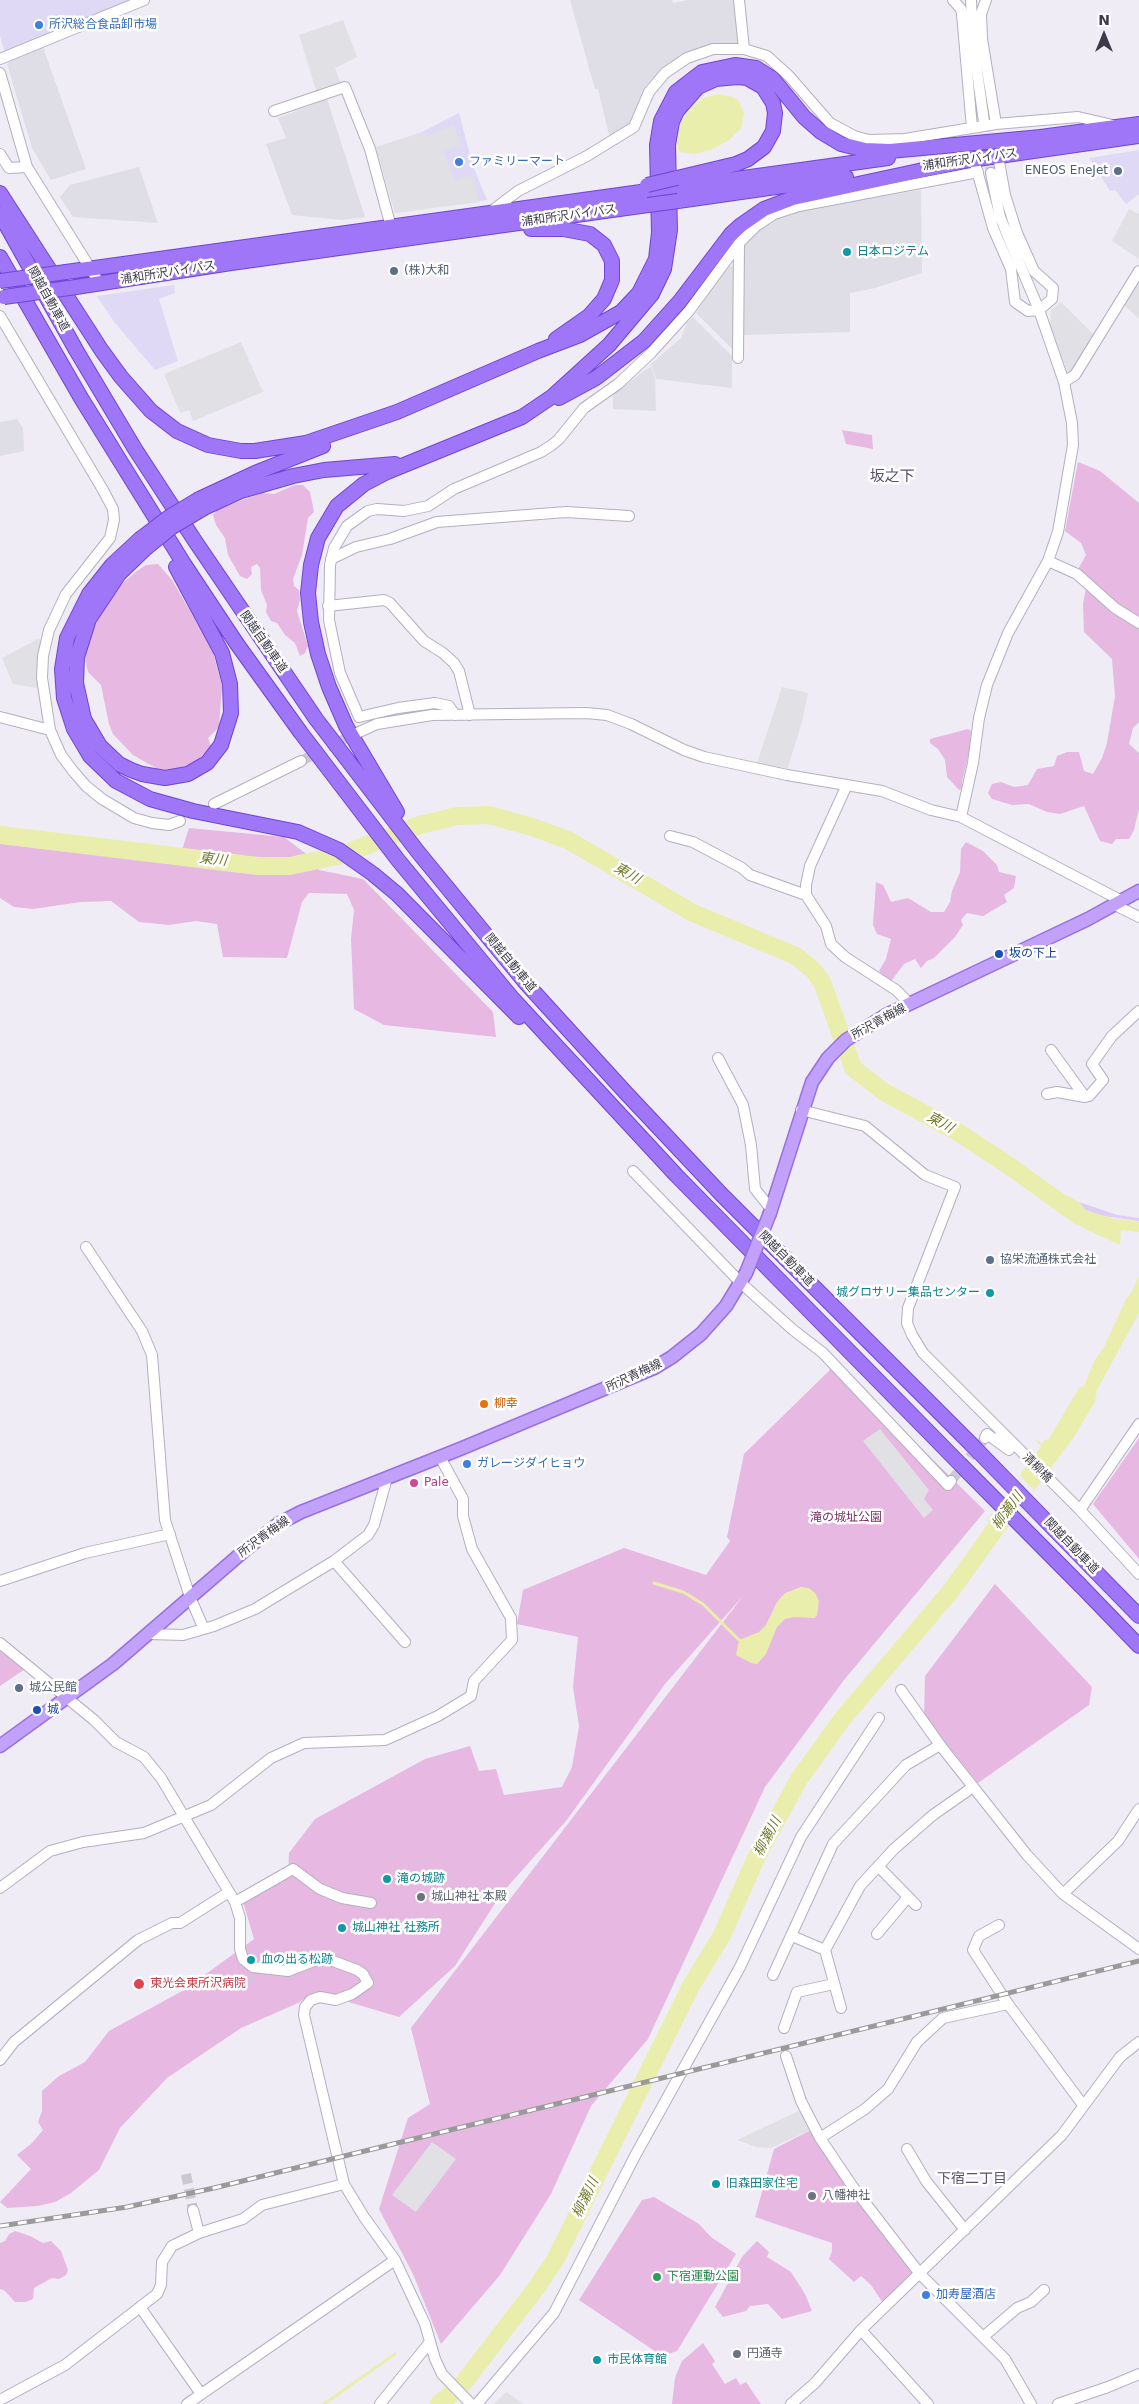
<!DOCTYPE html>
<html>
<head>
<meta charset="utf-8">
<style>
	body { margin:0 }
	#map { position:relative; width:1139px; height:2404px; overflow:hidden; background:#efecf5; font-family:"DejaVu Sans",sans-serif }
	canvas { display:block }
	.north { position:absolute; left:1079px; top:10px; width:50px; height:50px; -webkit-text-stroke:4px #fff; paint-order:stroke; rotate:0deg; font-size:14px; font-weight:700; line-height:20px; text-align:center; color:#3e3a4a }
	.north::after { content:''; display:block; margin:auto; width:18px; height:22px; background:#3e3a4a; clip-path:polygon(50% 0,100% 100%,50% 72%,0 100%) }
</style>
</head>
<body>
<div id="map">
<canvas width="1139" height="2404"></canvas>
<div class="north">N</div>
</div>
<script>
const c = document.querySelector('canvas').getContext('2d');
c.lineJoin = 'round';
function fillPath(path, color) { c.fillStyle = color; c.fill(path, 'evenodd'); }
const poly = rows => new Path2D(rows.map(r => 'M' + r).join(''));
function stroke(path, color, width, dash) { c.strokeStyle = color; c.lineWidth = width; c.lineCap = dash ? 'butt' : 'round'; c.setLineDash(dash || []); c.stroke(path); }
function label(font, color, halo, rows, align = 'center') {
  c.font = font + ' "DejaVu Sans","Noto Sans JP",sans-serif'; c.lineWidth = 5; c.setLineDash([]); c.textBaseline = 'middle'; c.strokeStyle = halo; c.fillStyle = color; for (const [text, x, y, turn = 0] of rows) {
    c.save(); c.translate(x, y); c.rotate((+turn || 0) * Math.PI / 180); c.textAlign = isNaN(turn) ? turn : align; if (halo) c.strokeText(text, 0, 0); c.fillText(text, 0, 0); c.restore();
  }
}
fillPath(poly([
	[0,0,134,0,5,53,0,36],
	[459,113,473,166,487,200,395,213,376,147,420,133],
	[1139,150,1139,194,1126,204,1115,190,1110,191,1089,158],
	[174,285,175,293,159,299,178,361,155,370,115,323,97,296]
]), '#e0d9f5');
fillPath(poly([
	[570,0,672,0,673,3,687,0,735,0,740,44,665,68,646,85,631,125,610,139,598,89,595,89],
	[43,47,86,169,51,180,32,148,7,64,16,57],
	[327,99,365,217,342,220,292,215,266,144,286,138,278,118],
	[139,167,158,223,73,217,60,197,70,185],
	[921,190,922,273,875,288,850,293,850,332,742,335,742,247,751,236,777,219,809,208],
	[727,266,736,267,734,351,696,313],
	[693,317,732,356,732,388,656,379,651,364,681,338,687,323],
	[651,366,655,378,656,411,613,409,613,394],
	[17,419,23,428,24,451,0,456,0,422]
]), '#dfdde5');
fillPath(poly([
	[842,430,872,435,873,449,846,444],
	[1078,462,1100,471,1139,503,1139,620,1131,618,1077,571,1086,555,1081,543,1065,531],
	[295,485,303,485,310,492,314,512,308,518,302,555,293,579,294,586,299,590,300,600,297,611,308,646,305,653,300,656,295,643,285,635,277,623,271,621,266,612,267,605,261,590,260,568,257,564,251,567,252,574,247,579,240,576,228,555,225,538,216,525,213,515,217,510,232,504,262,493,274,494],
	[158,564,172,580,212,649,222,686,219,727,208,738,211,746,195,763,180,768,159,770,133,755,113,734,109,724,101,685,88,672,85,659,88,643,102,610,124,582,137,571,146,565],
	[1086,588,1116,615,1139,629,1139,722,1133,728,1129,744,1139,753,1139,809,1134,830,1129,839,1116,839,1112,844,1100,841,1084,806,1060,814,1047,812,1029,804,1012,805,992,799,988,793,992,784,1001,782,1014,787,1028,785,1037,769,1054,766,1057,756,1067,752,1079,752,1084,771,1093,774,1102,758,1107,743,1115,696,1112,659,1084,632,1083,604],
	[968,729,971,731,970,748,962,782,963,788,959,790,947,777,945,760,938,749,930,743,930,739],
	[189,828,284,837,305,853,319,870,363,879,493,1012,496,1037,384,1025,354,1009,351,939,354,910,347,894,309,893,302,902,287,958,223,957,217,924,196,921,169,925,139,922,111,901,81,902,33,909,14,907,0,898,0,841,178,862],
	[966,842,983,851,997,865,999,872,1016,876,1014,888,1004,895,1007,902,983,916,967,913,961,920,963,925,955,937,934,958,927,961,921,968,915,959,904,964,892,980,887,979,879,971,886,959,891,939,877,934,873,925,876,882,883,885,891,902,908,898,931,912,944,912,950,902,952,891,960,872,961,849],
	[836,1364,985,1511,844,1680,765,1787,648,2039,591,2106,551,2194,500,2275,441,2344,413,2274,379,2209,408,2118,430,2104,411,2028,743,1596,665,1684,566,1821,501,1894,455,1966,399,2017,315,1992,298,2003,241,2028,167,2078,120,2128,99,2170,71,2193,55,2202,38,2206,7,2208,0,2202,31,2169,17,2155,32,2143,43,2130,38,2122,42,2111,42,2091,59,2076,85,2062,109,2031,184,1990,254,1939,243,1902,288,1876,289,1853,315,1819,425,1759,470,1746,479,1771,496,1769,504,1795,562,1787,572,1767,579,1726,573,1687,578,1637,517,1624,523,1590,624,1548,706,1575,730,1541,727,1537,744,1454],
	[1139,1438,1139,1559,1093,1504],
	[995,1584,1092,1687,1089,1705,978,1783,924,1716,925,1676],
	[0,1647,25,1669,0,1686],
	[815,2128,920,2274,885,2306,871,2285,861,2276,854,2282,829,2259,832,2251,832,2243,755,2217,774,2149],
	[654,2197,699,2224,711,2237,736,2254,677,2351,662,2356,579,2300,642,2200],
	[15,2231,30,2236,43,2243,51,2241,61,2251,68,2270,66,2275,59,2279,52,2278,34,2288,33,2299,26,2302,15,2302,4,2290,0,2289,0,2243,5,2241,9,2234],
	[757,2241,769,2252,767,2257,791,2272,805,2294,812,2311,782,2319,768,2304,750,2306,746,2311,723,2317,715,2307,742,2257],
	[703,2343,715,2361,712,2364,725,2384,736,2378,740,2385,746,2382,761,2404,672,2404,675,2378,682,2361]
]), '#e7b8e2');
fillPath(poly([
	[1079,1202,1117,1215,1139,1218,1139,1221,1098,1215,1085,1210]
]), '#decbf6');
fillPath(poly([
	[343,20,357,57,335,68,341,84,317,93,299,35],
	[454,125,461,144,443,151,455,181,472,175,480,202,395,213,376,147,423,132,425,137],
	[1129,209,1139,214,1139,259,1112,241],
	[1139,281,1139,319,1124,305],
	[1061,302,1095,336,1072,372,1068,373,1050,325,1051,310],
	[241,342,263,392,193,421,189,410,180,413,164,374],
	[38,639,41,640,37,688,13,684,2,658],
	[782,687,808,693,802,722,787,770,757,763],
	[880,1429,929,1490,924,1499,933,1510,924,1518,863,1441],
	[805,2108,815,2128,771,2148,756,2147,737,2140],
	[432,2142,456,2159,416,2212,392,2195],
	[506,2392,524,2404,494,2404]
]), '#e1e0e4');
fillPath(poly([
	[718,94,733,97,739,101,744,114,741,128,729,140,713,149,695,154,679,152,677,144,680,126,690,109,703,98],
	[1066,1195,1079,1202,1085,1210,1115,1219,1139,1221,1139,1232,1121,1230,1120,1245,1083,1228,1057,1210],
	[1139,1276,1139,1313,1097,1390,1095,1402,1074,1437,1002,1534,987,1520,1041,1446,1034,1438,1042,1444,1046,1439,1048,1440,1079,1388,1084,1386,1094,1361,1104,1347,1127,1297,1130,1295],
	[801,1587,809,1588,815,1593,819,1601,817,1616,814,1618,794,1617,785,1619,777,1627,766,1654,757,1664,751,1663,736,1655,739,1640,759,1632,766,1625,777,1602,785,1593]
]), '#eaeead');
fillPath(poly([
	[1018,1474,1036,1492,1008,1531,990,1512]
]), '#efecf5');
stroke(poly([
	[654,1583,683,1592,703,1604,739,1640],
	[440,2402,442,2404],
	[324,2404,395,2354]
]), '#eaeead', 3);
stroke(poly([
	[0,835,258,866,290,866,341,855,420,825,457,816,489,815,532,827,568,840,693,913,796,956,813,970,822,982,853,1068,884,1092,956,1131,1008,1165,1079,1216],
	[439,2404,461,2386,537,2287,555,2260,691,1986,722,1935,756,1858,799,1779,843,1718,950,1592,1009,1510]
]), '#eaeead', 18);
stroke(poly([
	[984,122,991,173],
	[301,761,356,733],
	[951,1481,985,1438],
	[186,2174,193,2210]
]), '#ccc8d3', 10, [10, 5]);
const minor = poly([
	[739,0,744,49],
	[953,0,961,9,962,14,972,128],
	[971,0,973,42,984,122],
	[986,0,981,14,982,39,996,124],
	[0,59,144,0],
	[0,73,27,167,100,284],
	[274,111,345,87,370,149,391,227],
	[0,154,9,168,27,167],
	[976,167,993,228,1011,269,1015,302,1028,311,1039,310,1052,299,1053,288,1034,271,1017,233,1005,195,998,156],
	[489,213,518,191,587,156,634,127,649,92,665,73,687,58,713,49,744,49,767,56,789,76,830,123,854,136,869,140,905,139,996,124,1078,117,1113,125],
	[0,316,103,490,113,509,114,520,110,538,66,594,49,630,43,656,42,678,50,730,61,755,73,771,86,786,102,799,134,818,152,823,169,825,180,821],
	[738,358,739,243],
	[1064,382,1075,375,1139,271],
	[331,559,356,547,390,539,437,522,566,512,629,516],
	[1048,561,1077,574,1115,608,1139,623],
	[328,606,384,600,390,603,424,641,443,653,454,663,459,671,470,715],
	[455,715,449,706,435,703,398,708,359,717,340,673,329,620,330,565,334,548,347,526,368,511,377,509,404,511,428,506,454,489,541,452,552,445,559,439,584,408,618,384,651,353,689,311,739,243,756,226,774,214,799,206,978,172],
	[0,717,50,730],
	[357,733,377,724,432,715,586,713,607,715,631,724,684,750,704,757,787,775,882,791,931,810,961,817,1122,901],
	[846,787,810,866,806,885,806,895,826,926,831,944,845,957,896,990,910,1004],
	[214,804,301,761],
	[961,817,973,763,979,718,987,685,1008,633,1048,561,1058,532,1073,445,1072,423,1064,382,1039,310,1000,217,991,173],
	[670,836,693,842,742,868,750,875,806,895],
	[1115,905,1139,917],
	[1051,1050,1085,1097],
	[718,1058,743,1105,751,1145,755,1189,771,1209],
	[1047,1094,1057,1092,1085,1097,1089,1096,1103,1080,1092,1064,1112,1036,1139,1011],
	[801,1110,865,1126,925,1175,955,1187,908,1308,907,1323,912,1335,923,1353,1080,1510,1139,1574],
	[633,1171,741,1283,792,1329,823,1353,948,1485,951,1481],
	[86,1247,142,1331,152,1355,165,1520,190,1597,203,1627],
	[985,1438,987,1434,1009,1450,998,1438],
	[1080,1510,1139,1424],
	[334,1561,405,1642],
	[0,1581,85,1553,170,1534],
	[149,1634,183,1635,214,1626,255,1609,334,1561,368,1535,374,1525,387,1478],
	[0,1643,94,1720,116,1742,144,1757,161,1778,235,1902,240,1918,240,1949,243,1959,253,1967,288,1971,319,1959,333,1961,357,1970,363,1974,368,1983,352,1994,336,2000,320,1997,311,2000,305,2007,304,2015,329,2121,344,2184,364,2217,395,2260,425,2324,435,2359,442,2374,471,2404],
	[901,1690,940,1745,1027,1855,1063,1894,1139,1949],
	[878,1866,916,1905],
	[0,1888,50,1851,83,1842,144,1833,211,1805,271,1758,304,1743,385,1740,438,1716,471,1696,474,1681,512,1640,511,1618,472,1549,463,1516,463,1499,440,1457],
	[1063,1894,1118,1841,1139,1809],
	[235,1902,293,1869,320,1889,342,1898,371,1903],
	[999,1925,979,1936,973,1950,1008,2004,1083,2105],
	[877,1934,908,1897],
	[792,1936,825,1950],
	[773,1975,833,1844,906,1765,940,1745],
	[841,2008,825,1950,860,1886,894,1849,933,1815,973,1787],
	[784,2028,797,1992,834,1984],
	[786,2056,801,2101,820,2138,865,2109,888,2089,917,2042,943,2018,1008,2004],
	[0,2060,14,2042,138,1940,172,1923,180,1923,229,1892],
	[820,2138,853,2187,920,2274,1005,2359,1031,2404],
	[907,2149,926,2181,965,2230],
	[193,2210,199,2233],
	[140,2307,201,2394],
	[861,2330,928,2404],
	[983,2337,1017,2308,1031,2302,1044,2290],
	[0,2400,65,2365,157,2294,161,2285,162,2262,172,2246,199,2233,243,2219,262,2205,344,2184],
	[187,2404,395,2260],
	[380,2404,430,2342],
	[477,2404,554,2313,636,2154,740,1967,801,1837,879,1718],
	[791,2404,815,2383,861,2330,1062,2135,1120,2057,1139,2042],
	[1058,2404,1108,2387,1139,2374]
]);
const major = poly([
	[770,1213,812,1082,828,1058,846,1040,886,1015,1088,919,1139,891],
	[0,1746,113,1664,244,1551,278,1524,301,1512,460,1449,654,1368,672,1357,701,1334,726,1306,746,1273]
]);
const highway = poly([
	[1033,138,1139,124],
	[957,162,1139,136],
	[678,187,888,158],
	[0,193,102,351,121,377,151,411,177,431,208,445,241,451,255,451,306,443,397,412,538,351,580,335,621,312,639,293,656,259,659,233,657,145,661,121,676,92,702,72,735,65,756,68,773,79,804,117,821,132,841,144,865,150,890,151,1041,137],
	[678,201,846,177],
	[0,214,76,350,135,449,195,541,316,719,418,852,524,981,626,1093,722,1195,972,1445],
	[531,229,563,229,590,234,604,245,612,261,612,280,604,299,589,316,556,339],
	[0,257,81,398,184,564,237,644,301,733,398,860,513,999,676,1175,960,1464],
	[66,272,648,191],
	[76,287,231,263,648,205],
	[559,398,596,378,644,341,680,301,731,234,741,225,764,209,793,198,965,161],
	[199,499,255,473,323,446],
	[204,508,241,491,293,476,324,470,395,464],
	[140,539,112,565,89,594,67,638,62,669,64,698,74,729,90,756,116,781,150,799,193,811,298,832,339,850,373,874,397,894,519,1017],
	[146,548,119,574,89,619,77,657,76,683,84,719,100,746,119,764,131,770,142,774,165,778,188,774,207,763,221,745,231,713,230,684,222,653,176,567],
	[397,812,346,726,329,687,318,654,311,622,308,593,311,565,318,538,337,506,364,484,387,472,522,417,553,396,609,345,652,294,664,269,670,230,668,145,672,122,677,111,698,87,716,79,737,77,747,78,763,87,773,103,775,113,773,131,764,147,748,159,736,164,677,178],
	[1092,1568,1139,1616],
	[1081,1586,1139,1646]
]);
stroke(minor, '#b4afc1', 12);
stroke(major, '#9771df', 15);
stroke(highway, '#6e45d6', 16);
stroke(minor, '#fff', 10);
stroke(major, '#c1a1f9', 12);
stroke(highway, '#9e76f7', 14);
const rail = poly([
	[0,2226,127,2207,214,2188,1139,1961]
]);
stroke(rail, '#9a9a9a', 5);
stroke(rail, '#fff', 3, [9]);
const majorBridge = poly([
	[746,1273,770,1213]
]);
const highwayBridge = poly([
	[647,185,677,178],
	[648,205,678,201],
	[0,281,66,272],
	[4,297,76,287],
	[140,539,169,517,199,499],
	[146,548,172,527,204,508],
	[972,1445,1092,1568],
	[960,1464,1081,1586]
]);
stroke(majorBridge, '#9771df', 15, []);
stroke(highwayBridge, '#6e45d6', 16, []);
stroke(majorBridge, '#c1a1f9', 12);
stroke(highwayBridge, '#9e76f7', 14);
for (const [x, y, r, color] of [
	[39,25,5,"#3f7fe0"],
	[459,162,5,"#3f7fe0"],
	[1118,171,5,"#5c6f8a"],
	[847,252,5,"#0f9aa8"],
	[394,271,5,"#5c6f8a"],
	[999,954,5,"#1a4fb4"],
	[990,1260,5,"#5c6f8a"],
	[990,1293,5,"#0f9aa8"],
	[484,1404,5,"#e8710a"],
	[467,1464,5,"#3f7fe0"],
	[414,1483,5,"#d1479c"],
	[19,1688,5,"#5c6f8a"],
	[37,1710,5,"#1a4fb4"],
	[387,1879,5,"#0f9aa8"],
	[421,1897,5,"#6b7280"],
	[342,1928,5,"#0f9aa8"],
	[251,1960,5,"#0f9aa8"],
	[139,1984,6,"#e0444e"],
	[716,2184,5,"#0f9aa8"],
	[812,2196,5,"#6b7280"],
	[657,2277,5,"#2e9e5b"],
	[926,2295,5,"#3f7fe0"],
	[737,2354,5,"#6b7280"],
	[597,2360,5,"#0f9aa8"]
]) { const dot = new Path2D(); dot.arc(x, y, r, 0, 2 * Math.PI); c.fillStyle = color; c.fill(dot); stroke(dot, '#fff', 2); }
label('12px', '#366cbe', '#fff', [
	["所沢総合食品卸市場",49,25],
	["ファミリーマート",469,162],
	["ガレージダイヒョウ",477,1464],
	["加寿屋酒店",936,2295]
], 'left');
label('12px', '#3e3a4a', '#fff', [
	["浦和所沢バイパス",970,160,-8],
	["浦和所沢バイパス",569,216,-8],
	["浦和所沢バイパス",168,273,-9],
	["関越自動車道",48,299,61],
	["関越自動車道",263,642,55],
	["関越自動車道",510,963,50],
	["所沢青梅線",879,1022,-29],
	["関越自動車道",786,1259,45],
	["所沢青梅線",634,1376,-25],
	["清柳橋",1037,1468,45],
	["所沢青梅線",264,1537,-36],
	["関越自動車道",1071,1546,46]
]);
label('12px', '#4e5e75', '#fff', [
	["ENEOS EneJet",1108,171,"right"],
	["(株)大和",404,271],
	["協栄流通株式会社",1000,1260],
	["城公民館",29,1688]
], 'left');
label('12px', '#0d838f', '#fff', [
	["日本ロジテム",857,252],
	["城グロサリー集品センター",980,1293,"right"],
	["滝の城跡",397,1879],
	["城山神社 社務所",352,1928],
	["血の出る松跡",261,1960],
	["旧森田家住宅",726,2184],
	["市民体育館",607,2360]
], 'left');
label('12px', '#164399', '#fff', [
	["坂の下上",1009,954],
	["城",47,1710]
], 'left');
label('12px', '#c56008', '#fff', [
	["柳幸",494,1404]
], 'left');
label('12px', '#b23c85', '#fff', [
	["Pale",424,1483]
], 'left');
label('12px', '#7a2f66', '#fff', [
	["滝の城址公園",846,1518]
]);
label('12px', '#5b616d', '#fff', [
	["城山神社 本殿",431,1897],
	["八幡神社",822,2196],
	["円通寺",747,2354]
], 'left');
label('12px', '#be3a42', '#fff', [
	["東光会東所沢病院",150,1984]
], 'left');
label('12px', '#27864d', '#fff', [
	["下宿運動公園",667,2277]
], 'left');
label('italic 14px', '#747a2a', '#fff', [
	["東川",213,860,7],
	["東川",627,874,30],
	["東川",940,1123,29],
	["柳瀬川",1008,1511,-54],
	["柳瀬川",768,1837,-62],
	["柳瀬川",586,2198,-64]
]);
label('14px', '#58526c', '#fff', [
	["下宿二丁目",972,2179]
]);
label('15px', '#58526c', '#fff', [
	["坂之下",892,477]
]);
</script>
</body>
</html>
